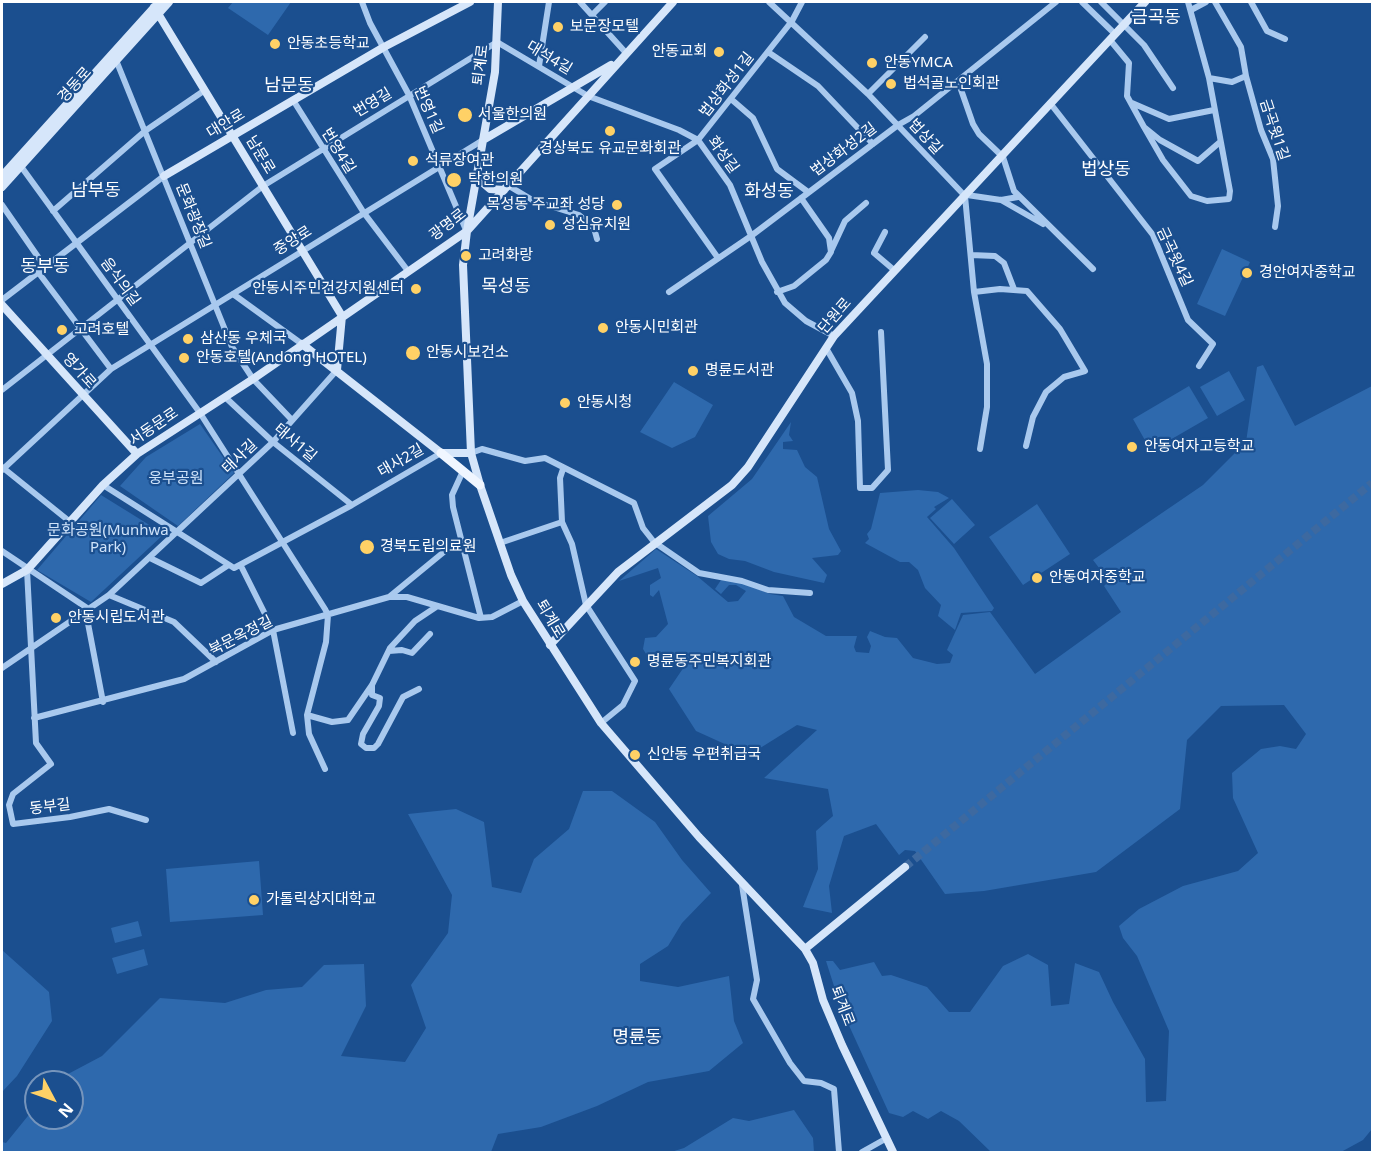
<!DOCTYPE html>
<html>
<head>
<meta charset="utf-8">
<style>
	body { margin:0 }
	#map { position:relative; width:1374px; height:1154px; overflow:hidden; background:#1b4f8f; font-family:"Noto Sans",sans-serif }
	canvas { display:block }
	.frame { position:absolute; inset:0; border:3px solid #fff; pointer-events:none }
	.north { position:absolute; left:24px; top:1070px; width:60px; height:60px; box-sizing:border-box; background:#1b4f8f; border:2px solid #7695bc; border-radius:50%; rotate:131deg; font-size:16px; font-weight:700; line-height:24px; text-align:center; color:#fff }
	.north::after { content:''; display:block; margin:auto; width:21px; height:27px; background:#ffd166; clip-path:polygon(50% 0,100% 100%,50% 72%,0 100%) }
</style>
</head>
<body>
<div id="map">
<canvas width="1374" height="1154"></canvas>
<div class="frame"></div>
<div class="north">N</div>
</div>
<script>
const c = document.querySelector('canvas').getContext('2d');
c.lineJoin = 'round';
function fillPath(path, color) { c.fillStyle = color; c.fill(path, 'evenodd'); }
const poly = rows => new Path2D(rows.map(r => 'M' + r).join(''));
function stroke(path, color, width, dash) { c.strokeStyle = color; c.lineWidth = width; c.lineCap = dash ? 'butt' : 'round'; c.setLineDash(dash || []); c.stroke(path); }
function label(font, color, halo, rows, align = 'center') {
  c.font = font + ' "Noto Sans","Noto Sans KR",sans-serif'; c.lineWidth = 4.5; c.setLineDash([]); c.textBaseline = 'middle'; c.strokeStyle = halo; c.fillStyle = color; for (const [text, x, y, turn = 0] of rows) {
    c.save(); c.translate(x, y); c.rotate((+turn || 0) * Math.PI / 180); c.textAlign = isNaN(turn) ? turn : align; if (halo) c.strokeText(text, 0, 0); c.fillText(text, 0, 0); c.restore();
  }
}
fillPath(poly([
	[233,2,291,2,268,35,228,8],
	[1222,249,1250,262,1225,316,1197,304],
	[1263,365,1295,426,1372,386,1372,1129,1363,1140,1341,1152,991,1152,959,1121,941,1111,928,1119,913,1111,903,1117,889,1113,841,1008,826,961,833,961,840,970,874,962,882,976,891,975,927,987,949,1012,970,1012,1003,966,1028,954,1048,965,1051,1006,1069,1004,1075,963,1099,972,1113,1002,1145,1059,1146,1102,1166,1101,1169,1031,1137,956,1123,938,1119,926,1139,909,1183,886,1238,871,1258,853,1233,798,1232,773,1261,749,1280,746,1296,749,1306,734,1284,705,1221,706,1187,740,1180,809,1096,872,984,891,945,894,915,851,905,850,899,855,876,824,844,836,829,886,832,913,803,907,818,869,816,831,833,816,828,789,764,778,817,730,797,725,749,755,696,731,669,689,684,667,681,662,659,663,648,657,643,649,645,638,656,637,668,624,659,590,653,597,650,595,650,585,661,578,658,568,619,581,656,549,697,576,728,602,738,601,746,591,736,585,729,585,721,594,715,589,721,580,741,582,770,594,783,596,794,617,826,636,857,636,854,647,856,652,869,653,871,646,867,637,870,631,885,637,897,638,913,658,937,664,950,663,953,655,947,650,963,615,990,612,1035,674,1121,612,1104,586,1109,581,1093,560,1203,485,1246,442,1257,367],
	[1229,371,1245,400,1217,416,1200,387],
	[674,382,713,405,695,437,672,448,640,432],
	[1189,386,1208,418,1151,451,1133,419],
	[791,422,789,435,793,441,783,442,783,449,797,450,805,467,817,477,829,529,841,551,838,555,812,558,827,575,824,583,774,572,745,561,729,559,718,554,711,542,708,516,752,479],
	[200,424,234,473,178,526,120,486,146,457],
	[918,490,938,492,949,498,934,507,936,509,927,517,954,548,994,608,992,611,961,613,955,630,938,616,941,605,925,588,918,570,909,562,900,562,865,543,869,539,867,534,871,529,880,493],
	[101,495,164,534,91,602,37,570],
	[952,499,975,525,954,544,930,518],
	[1037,504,1070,554,1023,585,989,537],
	[583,791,612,791,655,822,682,860,711,893,682,923,668,946,640,964,640,981,678,987,729,976,734,1021,743,1043,709,1071,648,1082,597,1106,541,1127,498,1134,491,1152,2,1152,2,1142,6,1143,36,1106,36,1118,72,1118,72,1082,59,1082,68,1074,102,1056,160,998,225,1003,266,990,302,987,324,965,364,964,366,1006,341,1056,405,1062,426,1028,411,985,448,933,452,895,408,814,456,809,484,822,492,887,521,893,534,859,569,829],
	[259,861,263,915,170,922,166,869],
	[138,921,142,936,115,943,111,928],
	[144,949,148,965,117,974,112,958],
	[2,950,49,992,52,1021,17,1076,2,1092],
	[794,1110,813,1138,814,1152,671,1152,684,1148,733,1118,749,1121]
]), '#2e69ad');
stroke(poly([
	[905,867,1372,483]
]), '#3d69a0', 8, [8, 4]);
stroke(poly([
	[362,2,370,23,409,95,466,230],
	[580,2,626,53],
	[769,2,868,94,965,196,974,292,987,364,987,407,980,449],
	[1082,2,1115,34],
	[1101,2,1144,45,1173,88],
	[1188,2,1209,78,1232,82,1246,76,1261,130,1273,159,1278,206,1275,227],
	[1215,2,1241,47,1246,76],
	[1251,2,1267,31,1285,39],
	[1191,10,1206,2],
	[592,15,605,2],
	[1110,40,1129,63,1127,96,1144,127,1160,140,1198,161,1220,142],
	[768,52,818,86,873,144],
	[116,60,232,347,253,379,292,420],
	[539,66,549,2],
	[958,81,973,124,979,134,1003,157,1014,191,1093,269],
	[868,94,925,37],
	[731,99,753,118,777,169,808,192],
	[293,100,364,213,408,271],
	[1050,103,1153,235,1188,320,1213,344,1199,366],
	[1132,103,1169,119,1214,110],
	[1144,127,1163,160,1191,196,1207,201,1229,199,1230,191,1209,78],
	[20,165,200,413,325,609,328,615,326,642,307,715,309,734,325,769],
	[509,186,534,201,579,215,594,228,597,239],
	[967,195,1001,200,1018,197],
	[1001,200,1043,224],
	[2,205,45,267],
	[53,211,145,131,205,90],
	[885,232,874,253,894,270],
	[831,251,845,221,866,203],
	[971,255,995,256,1004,263,1014,289],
	[718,258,655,169,698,140,792,21,802,2],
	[38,272,111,369],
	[669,292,751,236,898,125,914,116,1056,2],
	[777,292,794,286,826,260,831,252,829,238,801,198],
	[974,292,1000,289,1027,291,1060,329,1085,371,1064,377,1046,392,1033,417,1026,446],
	[233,294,302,344],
	[2,300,164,176],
	[826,348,852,393,858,421,860,488,872,488,888,470,881,332],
	[2,390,263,186,497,42,588,96,679,130,698,140,730,185,762,262,785,303,806,321,834,336],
	[225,397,273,442,352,505],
	[471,453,482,449,525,461,545,458,634,503,643,528,654,542,699,573,742,581,768,590,810,593],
	[2,467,69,521],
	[563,469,560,478,562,522,572,544,586,605,635,681,623,705,601,723],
	[2,470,111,369,483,140],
	[463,471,452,495,453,507,481,618],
	[103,485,234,568,352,505,441,453],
	[500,543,562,522],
	[2,551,90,610],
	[150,558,201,583,227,566],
	[241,566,273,630,293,733],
	[27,570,36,743,51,764,13,794,9,805,13,824,70,817,109,809,146,820],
	[109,595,174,622,216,662],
	[389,597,445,551,463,543],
	[86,613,103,702],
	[389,651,402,650,412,653,430,634],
	[2,668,109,595,273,442,337,370],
	[372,686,372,695,380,698,379,706,363,734,361,744,366,748,374,748,378,744,403,697,419,689],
	[307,715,332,722,348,720,372,685,390,648,415,621,436,607],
	[34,718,184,679,273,630,389,597,407,597,479,618,492,617,523,601],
	[742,885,757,980,753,999,790,1063,804,1081,821,1083,834,1089,839,1152],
	[862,1152,887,1138]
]), '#a9c9ee', 6);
stroke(poly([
	[498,2,495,72,467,231,463,265,471,453,480,485,511,575,523,601,601,723,699,837,805,949,813,963,823,1000,842,1045,893,1152],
	[154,7,342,316],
	[483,140,611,65],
	[2,176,159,2],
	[164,176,384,47,470,2],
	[476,177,490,189,504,190],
	[2,187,169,2],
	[2,305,137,454],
	[302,344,441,453,471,453],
	[337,370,342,316],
	[2,584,27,570,103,485,137,454,253,379,467,231,673,2],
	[550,645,618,572,732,485,748,467,834,336,1145,2],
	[805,949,905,867]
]), '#d6e6fa', 8);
stroke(poly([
	[441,453,480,485]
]), '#f0f6ff', 9);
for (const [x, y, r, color] of [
	[558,27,6,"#ffd166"],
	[275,44,6,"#ffd166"],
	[719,52,6,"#ffd166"],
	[872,63,6,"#ffd166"],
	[891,84,6,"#ffd166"],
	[465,115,8,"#ffd166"],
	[610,131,6,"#ffd166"],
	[413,161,6,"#ffd166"],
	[454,180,8,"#ffd166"],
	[617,205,6,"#ffd166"],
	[550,225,6,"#ffd166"],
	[466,256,6,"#ffd166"],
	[1247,273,6,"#ffd166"],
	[416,289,6,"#ffd166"],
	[603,328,6,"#ffd166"],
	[62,330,6,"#ffd166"],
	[188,339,6,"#ffd166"],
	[413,353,8,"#ffd166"],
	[184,358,6,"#ffd166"],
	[693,371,6,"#ffd166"],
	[565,403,6,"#ffd166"],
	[1132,447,6,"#ffd166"],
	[367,547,8,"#ffd166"],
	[1037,578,6,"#ffd166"],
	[56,618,6,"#ffd166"],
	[635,662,6,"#ffd166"],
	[635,755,6,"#ffd166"],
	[254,900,6,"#ffd166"]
]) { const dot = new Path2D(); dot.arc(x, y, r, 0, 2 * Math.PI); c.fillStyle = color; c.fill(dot); stroke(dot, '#1b4f8f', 2); }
label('15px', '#fff', '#1b4f8f', [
	["보문장모텔",570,27],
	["안동초등학교",287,44],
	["안동교회",707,52,"right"],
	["안동YMCA",884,63],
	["법석골노인회관",903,84],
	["서울한의원",478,115],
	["경상북도 유교문화회관",610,149,"center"],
	["석류장여관",425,161],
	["탁한의원",468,180],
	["목성동 주교좌 성당",605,205,"right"],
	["성심유치원",562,225],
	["고려화랑",478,256],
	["경안여자중학교",1259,273],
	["안동시주민건강지원센터",404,289,"right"],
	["안동시민회관",615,328],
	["고려호텔",74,330],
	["삼산동 우체국",200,339],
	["안동시보건소",426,353],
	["안동호텔(Andong HOTEL)",196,358],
	["명륜도서관",705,371],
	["안동시청",577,403],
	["안동여자고등학교",1144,447],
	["경북도립의료원",380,547],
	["안동여자중학교",1049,578],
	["안동시립도서관",68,618],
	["명륜동주민복지회관",647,662],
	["신안동 우편취급국",647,755],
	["가톨릭상지대학교",266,900]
], 'left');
label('15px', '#fff', '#1b4f8f', [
	["대석4길",549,58,31],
	["퇴계로",481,65,-83],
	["경동로",75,85,-48],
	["법상화성1길",727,85,-52],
	["번영길",373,103,-31],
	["번영1길",428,110,66],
	["대안로",226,124,-31],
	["금곡윗1길",1274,130,72],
	["법상길",925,137,47],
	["법상화성2길",844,150,-37],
	["번영4길",338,151,58],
	["남문로",260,155,59],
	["화성길",723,155,54],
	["문화광장길",193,216,68],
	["광명로",448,225,-38],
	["중앙로",293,241,-32],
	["금곡윗4길",1174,257,65],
	["음식의길",120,282,54],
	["단원로",835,316,-49],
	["영가로",79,371,48],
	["서동문로",154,427,-34],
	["태사1길",295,443,40],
	["태사길",240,457,-44],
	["태사2길",401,461,-30],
	["퇴계로",550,619,59],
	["북문옥정길",241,636,-27],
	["동부길",50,807,-7],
	["퇴계로",842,1006,69]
]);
label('15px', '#cfe3fa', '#1b4f8f', [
	["웅부공원",176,479],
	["문화공원(Munhwa",108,531],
	["Park)",108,548]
]);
label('18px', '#fff', '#1b4f8f', [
	["금곡동",1156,18],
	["남문동",289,86],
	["법상동",1106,170],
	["남부동",96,191],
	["화성동",769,192],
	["동부동",45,267],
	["목성동",506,287],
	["명륜동",637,1038]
]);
</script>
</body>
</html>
